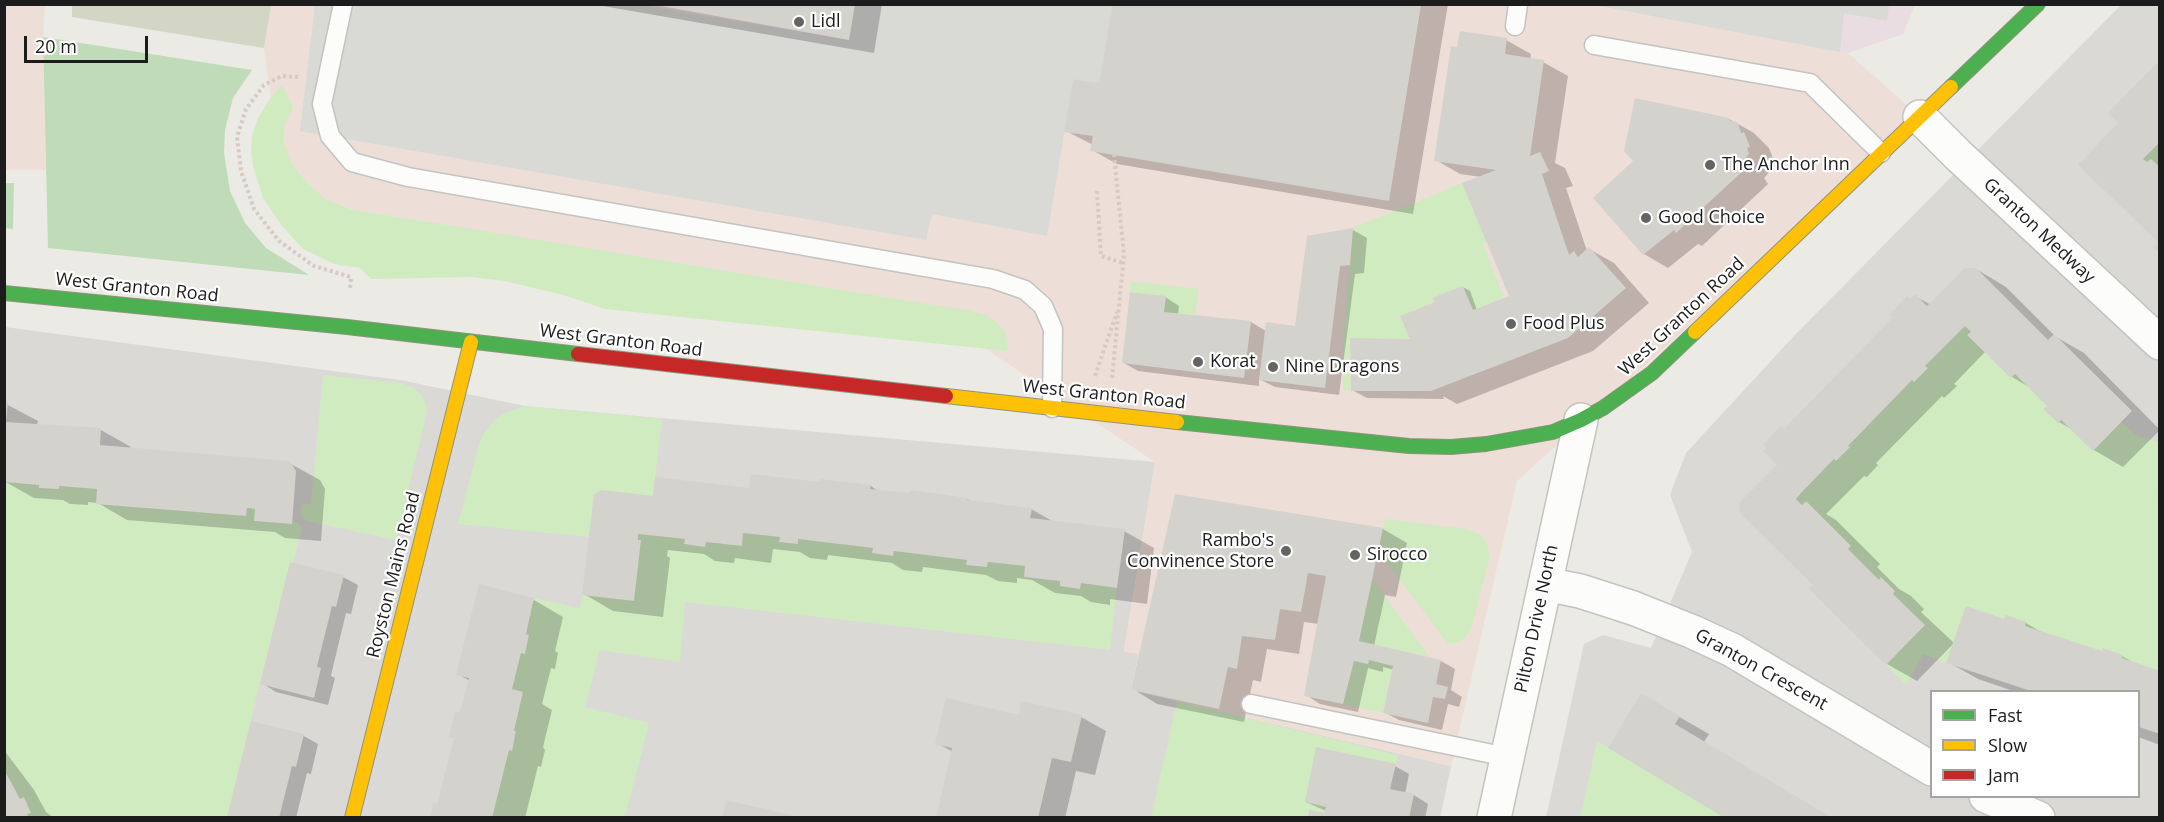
<!DOCTYPE html>
<html>
<head>
<meta charset="utf-8">
<style>
	body { margin:0 }
	#map { position:relative; width:2164px; height:822px; overflow:hidden; background:#ebeae4; font-family:"Open Sans",sans-serif }
	canvas { display:block }
	.frame { position:absolute; inset:0; border:6px solid #1c1c1c; pointer-events:none }
	.legend { position:absolute; left:1930px; top:690px; width:210px; height:108px; box-sizing:border-box; background:#fff; border:2px solid #a4a4a4; margin:0; padding:8px 10px; list-style:none; font-size:18px; color:#1c1c1c }
	.legend li { display:flex; align-items:center; gap:12px; height:30px }
	.legend b { width:30px; border:2px solid #a4a4a4 }
	.scale { position:absolute; left:24px; top:36px; width:124px; height:27px; box-sizing:border-box; border:3px solid #1c1c1c; border-top:0; padding-left:8px; font-size:18px; line-height:21px; white-space:nowrap; color:#1c1c1c; -webkit-text-stroke:4px #fff; paint-order:stroke }
</style>
</head>
<body>
<div id="map">
<canvas width="2164" height="822"></canvas>
<div class="frame"></div>
<ul class="legend">
<li><b style="height:8px;background:#4caf50"></b>Fast</li>
<li><b style="height:8px;background:#ffc107"></b>Slow</li>
<li><b style="height:8px;background:#c62828"></b>Jam</li>
</ul>
<div class="scale">20 m</div>
</div>
<script>
const c = document.querySelector('canvas').getContext('2d');
c.lineJoin = 'round';
function fillPath(path, color) { c.fillStyle = color; c.fill(path, 'evenodd'); }
const poly = rows => new Path2D(rows.map(r => 'M' + r).join(''));
function stroke(path, color, width, dash) { c.strokeStyle = color; c.lineWidth = width; c.lineCap = dash ? 'butt' : 'round'; c.setLineDash(dash || []); c.stroke(path); }
function label(font, color, halo, rows, align = 'center') {
  c.font = font + ' "Open Sans",sans-serif'; c.lineWidth = 4.5; c.setLineDash([]); c.textBaseline = 'middle'; c.strokeStyle = halo; c.fillStyle = color; for (const [text, x, y, turn = 0] of rows) {
    c.save(); c.translate(x, y); c.rotate((+turn || 0) * Math.PI / 180); c.textAlign = isNaN(turn) ? turn : align; if (halo) c.strokeText(text, 0, 0); c.fillText(text, 0, 0); c.restore();
  }
}
fillPath(poly([
	[2121,5,2159,5,2159,817,1546,818,1584,644,1603,635,1651,648,1692,552,1670,495,1686,453,1793,337],
	[1932,692,2138,692,2138,796,1932,796],
	[5,327,400,380,525,406,1155,462,1124,651,1139,653,1131,690,1451,766,1440,818,5,818]
]), '#dad9d6');
fillPath(poly([
	[271,4,1595,4,1848,53,1920,117,1517,481,1451,766,1131,690,1139,654,1124,652,1155,462,953,327,344,232,281,176,264,48],
	[5,5,45,5,43,37,46,170,5,170]
]), '#eeded8');
fillPath(poly([
	[1595,5,1915,5,1903,34,1848,53]
]), '#e9dde2');
fillPath(poly([
	[72,5,72,4,271,5,264,48,72,17]
]), '#d3d5c5');
fillPath(poly([
	[282,85,293,107,285,125,283,139,291,162,306,182,324,198,349,209,971,311,986,315,996,322,1006,332,1008,351,605,309,567,296,505,281,471,277,371,279,360,268,334,264,303,249,282,226,263,198,253,166,251,150,252,135,258,118,269,100],
	[2159,142,2159,167,2151,159,2147,162,2143,159],
	[1462,183,1487,241,1483,244,1504,297,1473,310,1463,286,1433,298,1435,302,1400,316,1410,339,1350,338,1351,391,1343,390,1343,347,1353,228],
	[1131,281,1199,289,1195,315,1164,312,1165,296,1130,292],
	[1965,326,1971,332,1968,335,2011,378,2015,374,2047,406,2044,409,2058,423,2061,420,2093,451,2121,422,2139,437,2159,442,2159,485,2156,501,2160,503,2159,671,2122,658,2103,648,2102,651,2025,626,2026,622,2006,615,2004,619,1966,606,1946,663,1923,654,1906,685,1886,665,1925,625,1893,594,1895,591,1882,578,1879,580,1848,549,1851,546,1806,501,1802,505,1796,499,1834,459,1836,461,1849,447,1848,446,1912,380,1928,368,1925,366],
	[323,375,401,383,414,388,423,397,427,409,424,425,396,540,306,521,300,512,302,504,311,504],
	[525,406,662,419,653,496,601,490,594,495,589,537,458,524,479,444,484,433,496,419,504,413],
	[4,482,39,485,39,488,58,489,59,486,97,489,246,516,247,508,255,509,254,521,291,524,292,522,298,522,302,529,293,563,286,578,227,817,29,817,27,814,31,812,25,798,20,799,5,771],
	[1385,519,1466,529,1479,534,1486,541,1490,556,1471,630,1460,642,1448,644,1378,551],
	[743,533,780,537,779,541,798,544,798,539,873,548,872,553,893,556,894,551,967,560,967,565,987,567,988,562,1025,566,1024,577,1060,581,1060,586,1081,583,1117,588,1110,650,685,602,680,662,600,650,585,707,649,723,625,817,492,818,509,750,512,750,516,732,514,731,523,692,512,689,521,653,525,653,529,635,526,634,534,598,580,608,582,595,634,601,641,540,638,540,638,534,685,539,685,544,705,547,706,542,742,546],
	[1372,579,1430,657,1359,641],
	[1369,660,1393,666,1383,713,1343,704,1354,661,1368,664],
	[1177,701,1398,755,1396,764,1317,748,1305,802,1326,807,1324,813,1310,810,1308,818,1151,818],
	[1597,741,1725,817,1580,818]
]), '#d1ebc1');
fillPath(poly([
	[43,37,252,70,233,98,225,130,224,153,230,191,245,223,266,248,309,275,48,248],
	[5,183,14,183,13,229,5,228]
]), '#c0dbb8');
fillPath(poly([
	[315,5,643,5,849,40,855,5,1112,5,1099,83,1073,79,1047,236,932,214,926,240,300,131],
	[1595,5,1889,5,1887,21,1844,13,1840,52]
]), '#d9d9d6');
fillPath(poly([
	[591,4,882,4,874,53],
	[1113,4,1448,4,1413,214,1117,164,1092,150,1093,145,1066,131,1100,85],
	[1506,40,1531,54,1530,60,1543,62,1568,76,1555,163,1565,168,1573,186,1566,188,1587,251,1589,249,1614,263,1649,303,1593,351,1457,404,1443,396,1444,399,1367,398,1352,390,1412,341,1436,303,1463,287,1470,291,1477,310,1511,296,1481,177,1460,174,1436,160,1459,49],
	[2160,62,2160,241,2120,123],
	[1729,119,1754,133,1769,148,1774,161,1771,162,1773,168,1764,178,1768,184,1702,246,1698,244,1668,268,1644,254],
	[1353,230,1367,238,1364,273,1355,274,1339,395,1275,387,1259,379,1259,386,1138,371,1124,363,1165,297,1179,306,1178,315,1251,322,1266,331,1296,328],
	[1976,269,2006,287,2056,337,2084,353,2160,430,2123,467,2094,450,2075,431,2059,422,2046,409,2049,406,2029,387,2012,377,1986,351,1954,384,1957,386,1944,398,1942,396,1876,463,1878,465,1867,477,1864,476,1826,514,1836,520,1880,564,1877,567,1899,589,1911,596,1924,609,1921,612,1954,643,1917,681,1887,664,1811,589,1815,585,1779,465,1785,430,1911,300,1915,296,1931,305],
	[4,403,38,421,37,425,101,430,131,447,130,449,289,463,320,480,325,489,321,541,285,538,275,532,127,520,98,503,88,502,88,505,70,504,63,500,34,498,4,481],
	[821,484,871,486,878,491,967,499,974,503,1031,509,1054,522,1124,531,1154,548,1147,604,1110,599,1110,605,1091,602,1081,596,1055,593,1032,580,1017,578,1017,583,998,581,986,575,923,567,922,572,903,570,892,563,828,555,827,560,810,558,800,552,773,549,771,563,735,558,734,563,715,561,704,554,668,550,667,556,670,558,663,617,613,611,584,594,654,498],
	[1176,496,1383,529,1407,543,1396,597,1385,595,1374,646,1441,661,1455,669,1451,690,1462,697,1459,707,1448,704,1442,730,1399,720,1384,712,1394,670,1383,667,1383,672,1368,668,1358,712,1320,704,1306,695,1319,624,1304,622,1299,654,1267,649,1261,682,1253,680,1244,722,1157,704,1133,689],
	[343,577,358,585,351,614,346,613,333,667,331,676,335,678,328,705,276,692,262,683],
	[534,600,563,617,555,651,558,653,555,669,551,668,542,704,552,710,543,747,545,750,541,767,538,766,525,818,431,818,438,806,455,739,451,736,461,714,470,681,458,674],
	[2005,621,2026,623,2043,633,2103,653,2122,656,2134,663,2160,672,2160,745,2138,737,2138,692,2016,692,1978,679,1948,662],
	[1641,695,1709,734,1704,742,1728,818],
	[1020,716,1081,717,1106,731,1095,775,1076,771,1065,818,938,818,953,752,937,743],
	[252,723,304,736,318,744,311,774,307,773,296,818,229,818],
	[4,750,34,790,46,812,54,818,4,818],
	[1395,766,1409,774,1405,794,1414,795,1428,804,1425,818,1309,818,1325,815,1326,811,1306,802]
]), '#0003');
fillPath(poly([
	[650,4,855,4,849,40],
	[1112,5,1421,5,1389,201,1090,151,1093,136,1064,132,1073,79,1099,83],
	[1460,31,1507,38,1505,54,1544,60,1530,156,1540,152,1549,171,1542,174,1569,255,1574,251,1578,257,1589,247,1626,288,1568,338,1431,391,1351,391,1350,338,1410,339,1400,316,1435,302,1432,298,1463,286,1473,310,1509,296,1462,183,1496,170,1434,161,1451,46,1457,47],
	[2160,60,2160,142,2143,159,2147,162,2151,159,2160,167,2160,254,2153,247,2158,242,2078,165,2118,123,2108,113],
	[1635,98,1729,118,1729,120,1738,123,1741,133,1744,132,1750,147,1747,148,1749,154,1740,164,1745,169,1676,233,1674,230,1643,255,1593,198,1633,161,1624,151],
	[1353,228,1350,265,1340,266,1325,388,1259,380,1266,322,1295,326,1307,236],
	[1965,268,1976,268,2048,340,2054,334,2132,411,2093,451,2061,420,2058,423,2043,409,2047,406,2015,374,2011,378,1967,335,1971,332,1965,326,1925,366,1928,368,1914,382,1912,380,1848,446,1850,447,1836,461,1834,459,1803,491,1796,499,1802,505,1806,501,1851,546,1848,549,1879,580,1881,577,1895,591,1893,594,1925,625,1886,665,1809,589,1813,585,1740,513,1739,503,1777,465,1763,451,1766,448,1763,445,1781,426,1784,429,1892,318,1889,315,1907,296,1910,299,1915,294,1927,306],
	[1130,292,1166,296,1164,312,1251,321,1244,378,1122,363],
	[4,402,8,402,6,422,101,428,100,445,290,461,296,471,292,524,254,521,255,509,247,508,246,516,96,504,97,489,59,486,59,489,39,488,39,485,4,482],
	[751,474,819,482,820,479,871,485,870,489,910,493,911,490,968,498,967,500,1032,508,1030,518,1125,529,1117,588,1081,583,1080,589,1060,586,1060,581,1024,577,1025,566,988,562,987,567,966,565,967,560,894,551,893,556,872,553,873,548,798,539,798,544,779,542,780,537,743,533,742,546,706,542,705,547,684,544,685,539,638,534,638,540,641,540,634,601,582,595,594,495,601,490,653,496,655,477,749,488],
	[1175,494,1383,528,1359,641,1441,660,1436,684,1448,687,1445,699,1433,697,1428,723,1383,713,1393,666,1369,660,1368,664,1354,661,1343,704,1304,696,1326,576,1308,573,1301,612,1280,609,1275,640,1242,636,1237,669,1228,667,1219,709,1131,690],
	[290,562,344,575,336,607,332,606,319,658,317,667,321,668,314,698,260,684],
	[479,584,534,598,526,634,529,635,525,654,521,653,512,689,523,692,514,731,516,731,512,751,509,750,492,818,430,818,433,803,437,804,454,738,449,737,455,712,460,712,469,678,456,675],
	[1966,606,2004,619,2006,615,2026,622,2025,626,2102,651,2103,648,2123,655,2122,658,2160,671,2160,734,2139,727,2139,692,2034,692,1946,663],
	[1641,693,1680,716,1675,724,1832,818,1725,818,1608,748],
	[946,698,1019,715,1021,701,1082,715,1071,762,1052,758,1038,818,936,818,952,748,935,744],
	[251,721,304,734,296,767,292,766,279,818,227,818],
	[1316,747,1396,764,1390,789,1414,794,1409,818,1308,818,1309,810,1324,813,1326,807,1305,802],
	[5,771,20,799,24,797,31,813,27,814,29,818,5,818],
	[726,800,800,817,800,818,722,818]
]), '#d4d2cc');
const lane = poly([
	[343,4,322,104,330,136,352,162,408,177,993,279,1025,290,1043,306,1053,329,1052,408],
	[1515,26,1518,4],
	[1594,45,1810,83,1881,153],
	[1251,704,1507,757]
]);
const street = poly([
	[1920,117,1958,155,2160,343],
	[1545,584,1580,591,1633,608,1693,632,1732,650,1932,769],
	[1986,796,2038,818],
	[1494,818,1581,420]
]);
const fast = poly([
	[1951,87,2038,4],
	[4,293,347,327,578,354],
	[1177,422,1409,446,1451,447,1486,444,1553,432,1581,420,1603,408,1652,373,1695,332]
]);
const slow = poly([
	[1695,332,1951,87],
	[946,396,1177,422],
	[352,818,471,342]
]);
const jam = poly([
	[578,354,946,396]
]);
stroke(lane, '#c3c3c0', 21);
stroke(street, '#c3c3c0', 36);
stroke(fast, '#8f957c', 16);
stroke(slow, '#8f957c', 16);
stroke(jam, '#8f957c', 16);
stroke(poly([
	[298,77,282,76,264,85,246,109,237,137,241,171,254,209,279,241,314,266,351,277,350,289],
	[1097,191,1101,256,1123,263],
	[1095,376,1117,312],
	[1112,378,1124,255,1114,155]
]), '#d7c9c3', 4, [3, 3]);
stroke(lane, '#fcfcfb', 18);
stroke(street, '#fcfcfb', 33);
stroke(fast, '#4caf50', 14);
stroke(slow, '#ffc107', 14);
stroke(jam, '#c62828', 14);
for (const [x, y, r, color] of [
	[799,22,6,"#646462"],
	[1710,165,6,"#646462"],
	[1646,218,6,"#646462"],
	[1511,324,6,"#646462"],
	[1198,362,6,"#646462"],
	[1273,367,6,"#646462"],
	[1286,551,6,"#646462"],
	[1355,555,6,"#646462"]
]) { const dot = new Path2D(); dot.arc(x, y, r, 0, 2 * Math.PI); c.fillStyle = color; c.fill(dot); stroke(dot, '#fff', 2); }
label('18px', '#1c1c1c', '#fff', [
	["Lidl",811,22],
	["The Anchor Inn",1722,165],
	["Good Choice",1658,218],
	["Food Plus",1523,324],
	["Korat",1210,362],
	["Nine Dragons",1285,367],
	["Rambo's",1274,541,"right"],
	["Convinence Store",1274,562,"right"],
	["Sirocco",1367,555]
], 'left');
label('18px', '#1c1c1c', '#fff', [
	["Granton Medway",2039,231,43],
	["West Granton Road",137,288,6],
	["West Granton Road",1682,317,-43],
	["West Granton Road",621,341,7],
	["West Granton Road",1104,395,6],
	["Royston Mains Road",394,575,-76],
	["Pilton Drive North",1537,619,-78],
	["Granton Crescent",1761,670,29]
]);
</script>
</body>
</html>
